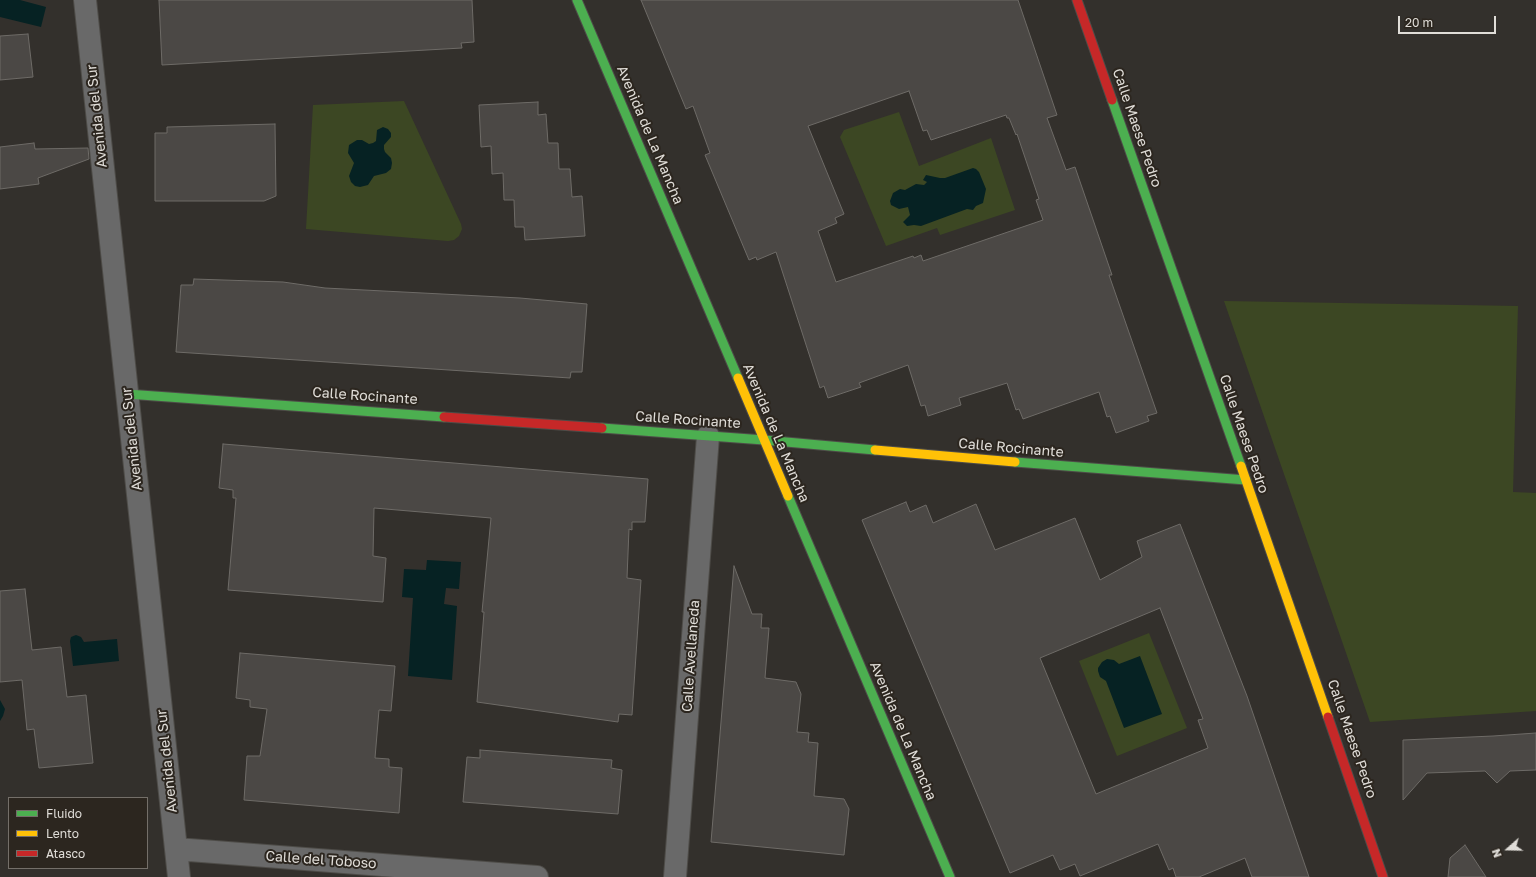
<!DOCTYPE html>
<html>
<head>
<meta charset="utf-8">
<style>
	body { margin:0 }
	#map { position:relative; width:1536px; height:877px; overflow:hidden; background:#33302c; font-family:"Golos Text",sans-serif }
	canvas { display:block }
	.legend { position:absolute; left:8px; top:797px; width:140px; height:72px; box-sizing:border-box; background:#2c261f; border:1px solid #746f69; margin:0; padding:5px 7px; list-style:none; font-size:12px; color:#e0ddd8 }
	.legend li { display:flex; align-items:center; gap:8px; height:20px }
	.legend b { width:20px; border:1px solid #746f69 }
	.north { position:absolute; left:1488px; top:829px; width:40px; height:40px; -webkit-text-stroke:3px #2c261f; paint-order:stroke; rotate:250deg; font-size:11px; font-weight:700; line-height:16px; text-align:center; color:#e0ddd8 }
	.north::after { content:''; display:block; margin:auto; width:14px; height:18px; background:#e0ddd8; clip-path:polygon(50% 0,100% 100%,50% 72%,0 100%) }
	.scale { position:absolute; left:1398px; top:16px; width:98px; height:18px; box-sizing:border-box; border:2px solid #e0ddd8; border-top:0; padding-left:5px; font-size:12px; line-height:14px; white-space:nowrap; color:#e0ddd8; -webkit-text-stroke:3px #2c261f; paint-order:stroke }
</style>
</head>
<body>
<div id="map">
<canvas width="1536" height="877"></canvas>
<ul class="legend">
<li><b style="height:5px;background:#4caf50"></b>Fluido</li>
<li><b style="height:5px;background:#ffc107"></b>Lento</li>
<li><b style="height:5px;background:#c62828"></b>Atasco</li>
</ul>
<div class="north">N</div>
<div class="scale">20 m</div>
</div>
<script>
const c = document.querySelector('canvas').getContext('2d');
c.lineJoin = 'round';
function fillPath(path, color) { c.fillStyle = color; c.fill(path, 'evenodd'); }
const poly = rows => new Path2D(rows.map(r => 'M' + r).join(''));
function stroke(path, color, width, dash) { c.strokeStyle = color; c.lineWidth = width; c.lineCap = dash ? 'butt' : 'round'; c.setLineDash(dash || []); c.stroke(path); }
function label(font, color, halo, rows, align = 'center') {
  c.font = font + ' "Golos Text",sans-serif'; c.lineWidth = 4; c.setLineDash([]); c.textBaseline = 'middle'; c.strokeStyle = halo; c.fillStyle = color; for (const [text, x, y, turn = 0] of rows) {
    c.save(); c.translate(x, y); c.rotate((+turn || 0) * Math.PI / 180); c.textAlign = isNaN(turn) ? turn : align; if (halo) c.strokeText(text, 0, 0); c.fillText(text, 0, 0); c.restore();
  }
}
fillPath(poly([
	[404,101,461,224,462,229,459,236,454,240,448,241,306,229,313,105],
	[899,112,919,166,991,138,1015,210,940,235,937,228,886,246,840,137,844,130],
	[1224,301,1518,306,1513,492,1536,493,1536,711,1370,722],
	[1149,633,1187,728,1117,756,1079,661]
]), '#3c4723');
fillPath(poly([
	[0,0,20,0,46,7,41,27,0,17],
	[383,127,388,129,391,133,391,137,384,145,384,149,385,152,391,158,392,163,391,169,386,173,374,176,368,185,360,187,355,186,351,182,349,176,354,163,348,153,349,145,357,140,362,140,369,144,373,143,376,141,377,130],
	[973,168,976,169,979,172,986,189,983,203,976,206,973,210,967,209,921,226,914,225,907,226,903,222,910,215,908,207,899,209,891,205,890,201,893,193,900,189,905,190,916,184,924,185,927,182,923,180,926,175,940,178,945,178],
	[427,560,461,562,459,589,446,588,444,604,457,606,452,680,408,676,413,598,402,597,404,569,426,570],
	[76,635,81,637,84,642,117,639,119,661,73,666,70,641,71,637],
	[1140,656,1162,714,1124,728,1106,681,1100,677,1098,671,1098,668,1102,662,1107,659,1114,660,1119,664],
	[0,700,5,709,3,716,0,721]
]), '#062223');
const building = poly([
	[159,0,472,0,474,42,461,43,462,48,162,65,159,0],
	[641,0,1018,0,1057,115,1047,118,1066,170,1075,167,1112,275,1109,275,1157,413,1147,416,1149,421,1116,433,1110,416,1107,417,1099,392,1023,419,1019,409,1016,410,1007,383,959,398,961,405,928,416,925,405,921,406,908,365,859,383,861,387,828,398,824,386,820,388,776,252,757,260,756,257,749,260,705,155,710,153,693,106,686,109,641,0],
	[909,91,923,131,927,130,931,140,1006,115,1007,118,1009,118,1016,135,1017,134,1039,199,1036,200,1043,220,923,261,921,255,914,258,913,256,836,282,818,231,837,223,835,218,844,214,808,126,909,91],
	[28,34,33,77,0,80,0,36,28,34],
	[538,102,538,115,546,114,548,143,558,143,559,169,570,169,572,197,582,196,585,236,525,240,524,227,515,227,514,200,504,200,503,173,492,174,491,146,481,147,479,105,538,102],
	[275,124,276,196,264,201,155,201,155,133,167,133,167,127,275,124],
	[34,143,35,149,88,148,89,159,38,178,39,184,0,189,0,147,34,143],
	[194,279,283,282,325,288,520,298,587,304,582,372,571,372,570,378,176,352,181,285,193,285,194,279],
	[223,444,648,479,645,522,632,522,632,530,629,529,627,578,641,580,632,715,619,714,618,722,477,702,484,612,482,612,491,518,374,508,373,556,386,558,383,602,228,590,236,498,233,498,233,490,219,488,223,444],
	[906,502,910,512,926,505,933,523,976,504,995,550,1075,518,1100,580,1142,557,1137,541,1180,524,1247,696,1309,877,1252,877,1245,858,1199,877,1176,877,1173,868,1169,870,1158,844,1080,876,1075,864,1060,870,1053,855,1010,873,862,520,906,502],
	[1160,608,1203,719,1198,720,1208,748,1096,794,1040,658,1160,608],
	[734,566,752,614,762,614,761,628,769,628,765,678,796,682,801,694,797,732,809,733,808,742,818,743,814,796,844,799,849,809,844,855,711,842,734,566],
	[25,589,32,650,61,647,67,697,86,695,93,763,39,768,34,729,27,730,22,680,0,682,0,591,25,589],
	[240,653,395,666,391,711,379,710,375,758,389,759,389,767,402,768,399,813,244,800,247,756,260,756,267,709,250,707,250,700,236,698,240,653],
	[1536,733,1536,770,1510,771,1497,783,1485,771,1427,773,1403,800,1403,740,1493,736,1536,733],
	[480,750,612,760,611,768,622,770,618,814,463,802,467,757,480,758,480,750],
	[1465,845,1486,877,1448,877,1450,858,1465,845]
]);
fillPath(building, '#4b4845');
stroke(building, '#6e6b67', 1);
const street = poly([
	[85,0,179,877],
	[176,849,537,877],
	[675,877,708,436]
]);
const fast = poly([
	[577,0,738,378],
	[1112,100,1241,466],
	[127,394,444,417],
	[602,428,764,440,875,450],
	[1015,462,1246,480],
	[788,496,950,877]
]);
const slow = poly([
	[738,378,788,496],
	[875,450,1015,462],
	[1241,466,1328,717]
]);
const jam = poly([
	[1077,0,1112,100],
	[444,417,602,428],
	[1328,717,1383,877]
]);
stroke(street, '#4e4c48', 24);
stroke(fast, '#4e4c48', 11);
stroke(slow, '#4e4c48', 11);
stroke(jam, '#4e4c48', 11);
stroke(street, '#696969', 22);
stroke(fast, '#4caf50', 9);
stroke(slow, '#ffc107', 9);
stroke(jam, '#c62828', 9);
label('14px', '#e0ddd8', '#2c261f', [
	["Avenida del Sur",97,116,-96],
	["Calle Maese Pedro",1137,128,71],
	["Avenida de La Mancha",650,135,67],
	["Calle Rocinante",365,396,4],
	["Calle Rocinante",688,420,4],
	["Avenida de La Mancha",776,433,67],
	["Calle Maese Pedro",1244,434,71],
	["Avenida del Sur",132,439,-96],
	["Calle Rocinante",1011,448,5],
	["Calle Avellaneda",691,656,-86],
	["Avenida de La Mancha",903,731,67],
	["Calle Maese Pedro",1352,739,71],
	["Avenida del Sur",167,761,-96],
	["Calle del Toboso",321,860,4]
]);
</script>
</body>
</html>
